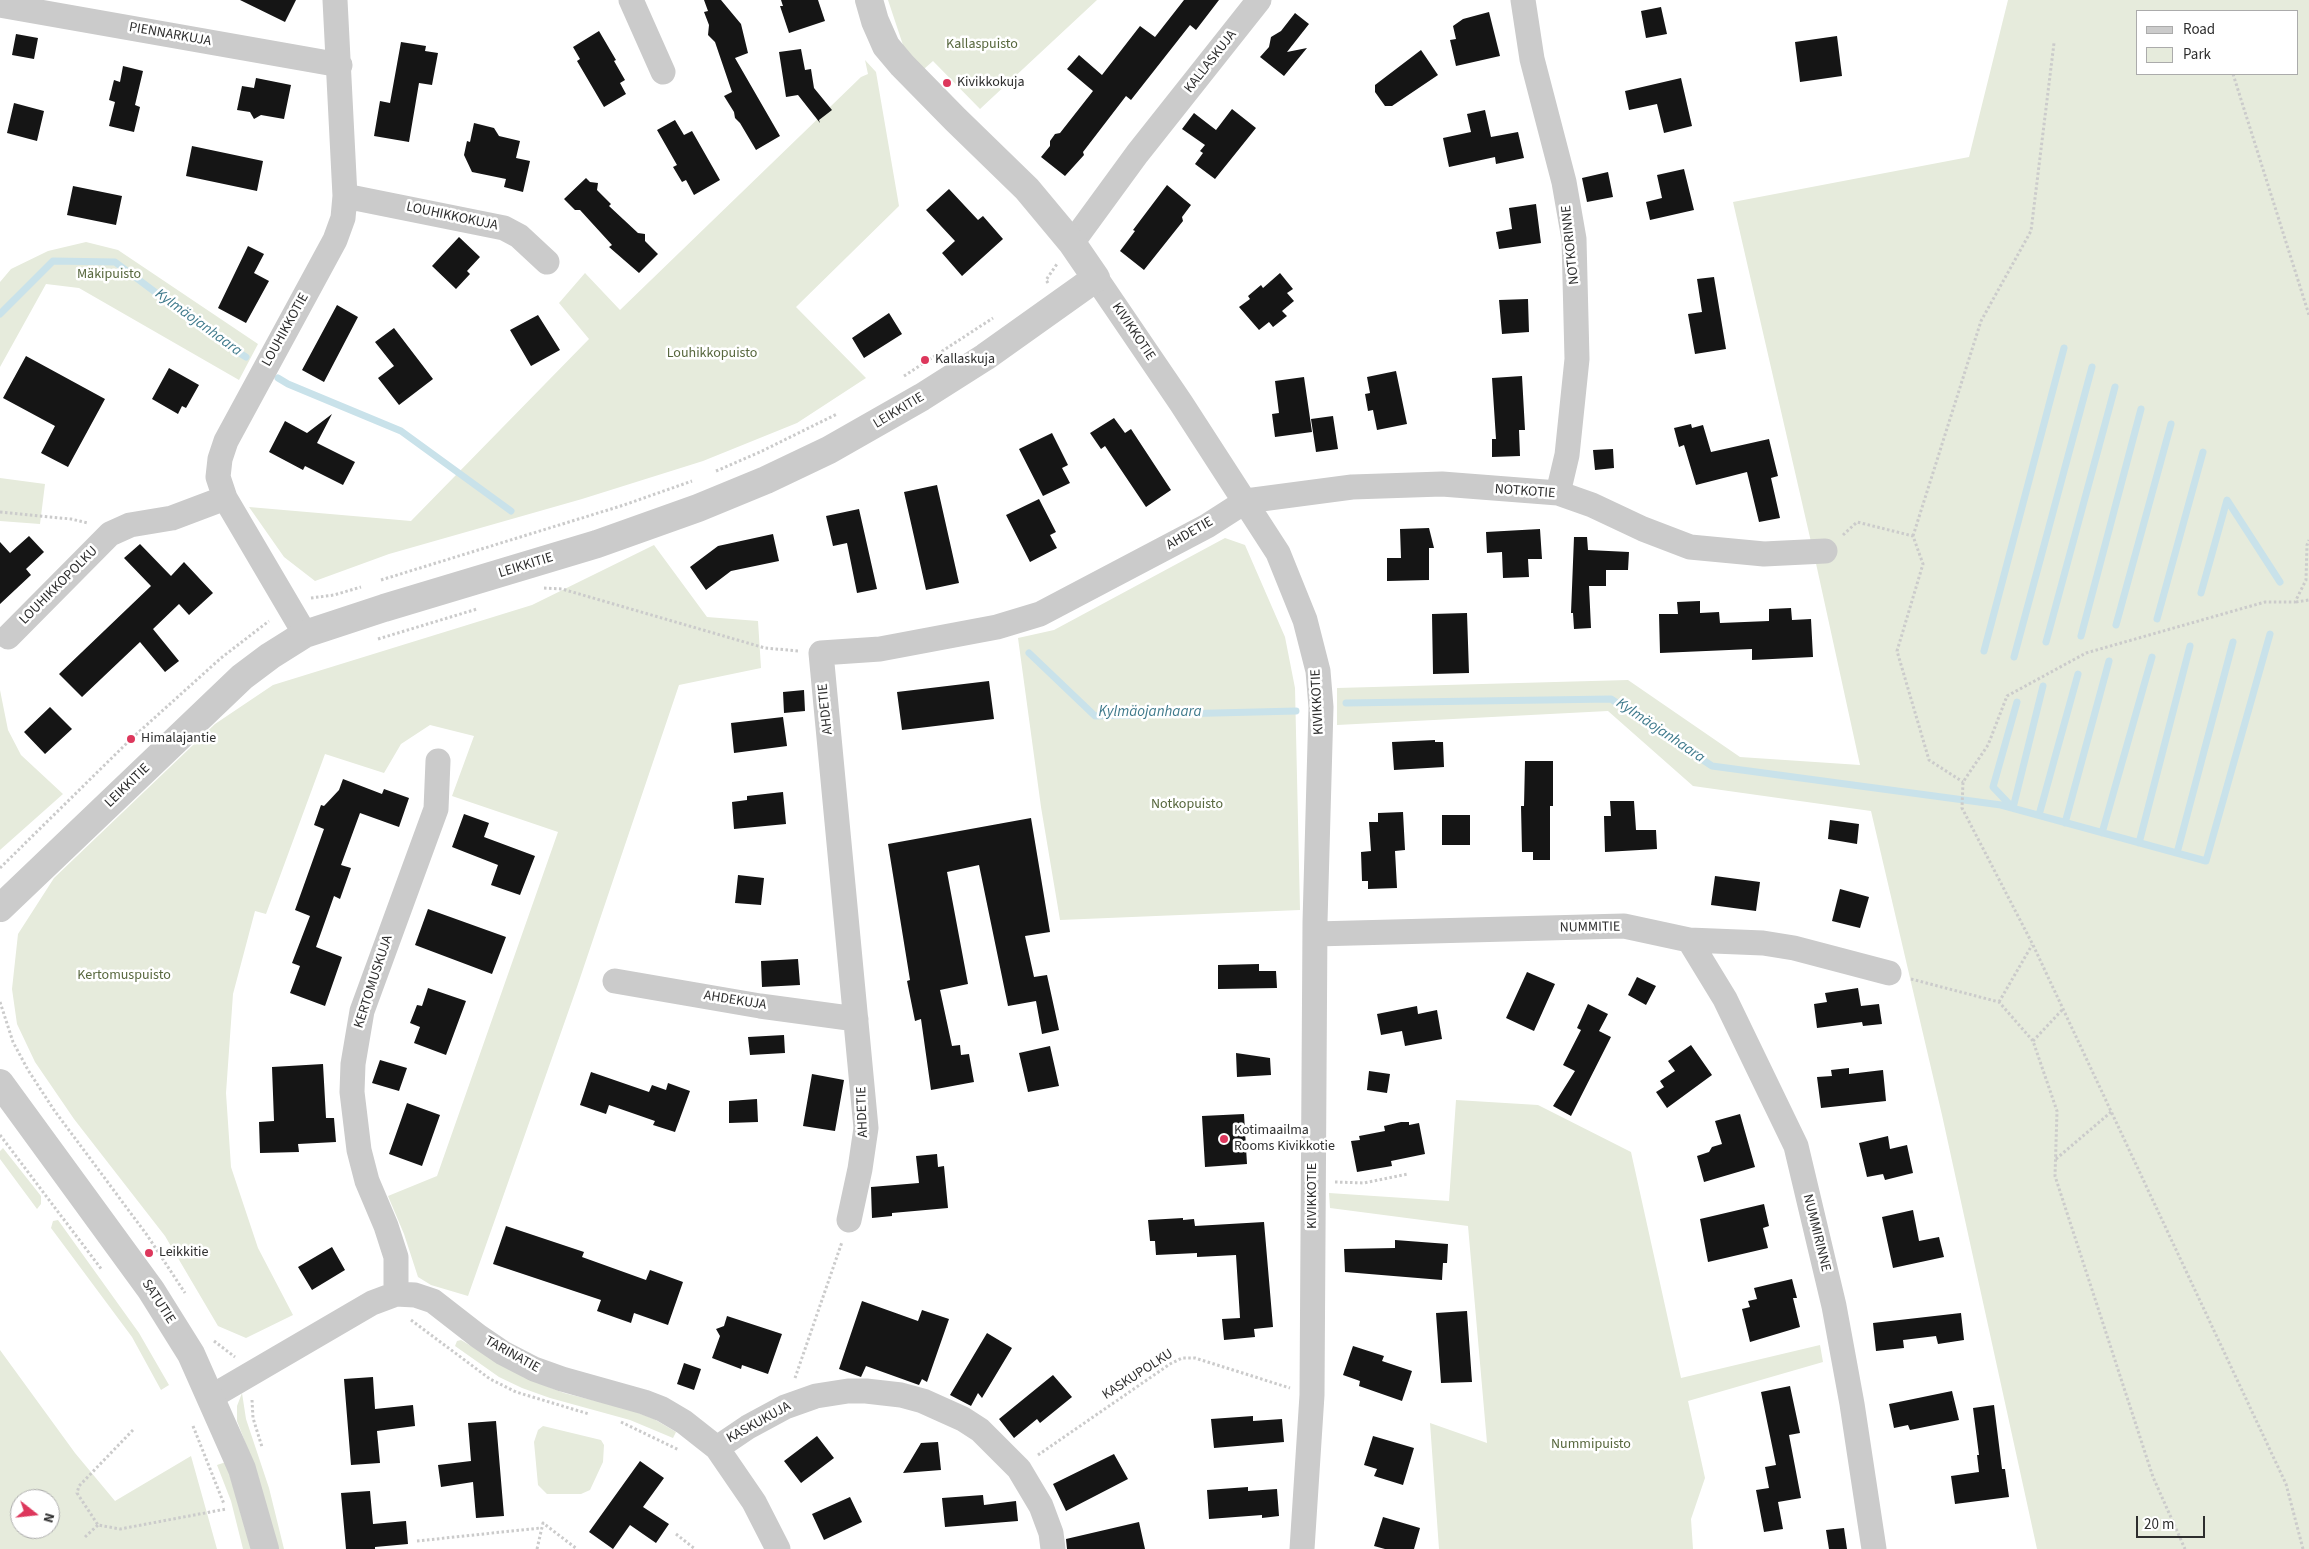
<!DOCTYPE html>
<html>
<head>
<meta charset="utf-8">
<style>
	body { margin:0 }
	#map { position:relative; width:2309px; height:1549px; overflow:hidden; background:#fff; font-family:"Source Sans 3",sans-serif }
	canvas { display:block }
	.legend { position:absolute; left:2136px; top:10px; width:162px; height:65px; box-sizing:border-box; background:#fff; border:1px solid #ababab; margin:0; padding:6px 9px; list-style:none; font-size:15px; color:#2e2e2e }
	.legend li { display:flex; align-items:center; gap:10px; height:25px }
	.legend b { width:25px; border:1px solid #ababab }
	.north { position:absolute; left:10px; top:1489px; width:50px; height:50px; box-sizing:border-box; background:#fff; border:1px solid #ababab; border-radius:50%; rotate:106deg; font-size:14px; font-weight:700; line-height:20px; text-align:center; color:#2e2e2e }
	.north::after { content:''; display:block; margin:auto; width:18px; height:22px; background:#dd375c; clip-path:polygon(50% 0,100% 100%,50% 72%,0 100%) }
	.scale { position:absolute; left:2136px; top:1516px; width:69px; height:22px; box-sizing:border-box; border:2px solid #2e2e2e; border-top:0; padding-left:6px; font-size:15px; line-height:18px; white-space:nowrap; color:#2e2e2e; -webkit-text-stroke:4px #fff; paint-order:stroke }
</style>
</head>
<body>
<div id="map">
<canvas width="2309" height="1549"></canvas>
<ul class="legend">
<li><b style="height:6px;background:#cbcbcb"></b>Road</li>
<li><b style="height:14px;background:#e6ebdc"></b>Park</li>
</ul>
<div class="north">N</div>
<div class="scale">20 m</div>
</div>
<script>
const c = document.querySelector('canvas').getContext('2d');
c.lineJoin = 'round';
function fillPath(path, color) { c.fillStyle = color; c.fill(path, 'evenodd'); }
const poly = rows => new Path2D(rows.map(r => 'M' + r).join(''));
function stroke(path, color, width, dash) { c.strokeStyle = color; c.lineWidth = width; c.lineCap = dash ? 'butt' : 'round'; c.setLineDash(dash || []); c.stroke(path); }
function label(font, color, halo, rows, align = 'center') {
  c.font = font + ' "Source Sans 3",sans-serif'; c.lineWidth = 5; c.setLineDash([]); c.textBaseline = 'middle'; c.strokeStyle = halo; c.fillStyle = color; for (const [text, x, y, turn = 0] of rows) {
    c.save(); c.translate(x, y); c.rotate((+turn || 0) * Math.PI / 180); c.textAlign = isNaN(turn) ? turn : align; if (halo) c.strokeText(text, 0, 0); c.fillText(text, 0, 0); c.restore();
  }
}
fillPath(poly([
	[888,0,1097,0,980,109,933,61,924,69,904,48],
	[2008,0,2309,0,2309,1549,2037,1549,1942,1115,1871,811,1693,786,1608,711,1337,725,1337,688,1628,680,1740,757,1860,765,1817,568,1733,202,1969,157],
	[2138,11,2298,11,2298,74,2138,74],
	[865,60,876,72,899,206,796,307,866,378,797,423,703,461,582,499,389,554,315,581,284,557,249,507,411,521,589,339,559,303,585,273,620,310,861,77,868,74],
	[86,242,118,250,258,344,239,380,79,288,46,284,0,367,0,282,11,269,48,251],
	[0,478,45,484,40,524,0,521],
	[1225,538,1245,545,1285,637,1295,688,1300,910,1060,920,1041,807,1018,638,1054,630],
	[654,545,707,617,758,621,761,668,679,685,577,987,468,1296,431,1285,418,1277,404,1234,388,1196,437,1176,558,832,452,796,474,736,430,725,401,744,384,773,325,754,266,914,255,911,233,994,226,1093,231,1167,258,1248,293,1315,246,1338,218,1326,165,1236,74,1119,35,1062,17,1024,12,989,18,934,54,878,215,724,273,685,532,605],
	[0,690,8,730,21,755,63,794,0,850],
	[1456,1100,1538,1105,1631,1152,1681,1378,1820,1345,1823,1362,1688,1401,1705,1478,1691,1519,1693,1549,1439,1549,1430,1423,1487,1443,1468,1226,1330,1208,1329,1193,1449,1201],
	[3,1148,41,1196,41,1204,37,1209,0,1159,0,1151],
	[58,1220,139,1333,169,1385,161,1390,132,1337,51,1228,53,1221],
	[461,1340,523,1377,564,1393,628,1409,654,1419,676,1432,673,1438,630,1420,550,1398,522,1388,499,1377,455,1346,457,1341],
	[0,1350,75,1453,115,1501,191,1456,217,1549,0,1549],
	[20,1499,50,1499,50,1529,20,1529],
	[242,1393,246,1419,269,1488,284,1549,276,1549,258,1476,237,1421,237,1406],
	[543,1426,601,1440,604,1445,603,1462,590,1490,581,1494,547,1494,538,1485,534,1442,538,1430],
	[226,1462,251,1549,243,1549,231,1501,217,1465]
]), '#e6ebdc');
stroke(poly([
	[0,314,53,261,115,262,223,343,246,357],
	[278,378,288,384,401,431,511,511],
	[2201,593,2227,500,2280,582],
	[2157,619,2203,452],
	[2116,625,2171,424],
	[2081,636,2141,409],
	[2046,642,2115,387],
	[1984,651,2064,348],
	[1029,653,1095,716,1296,711],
	[2014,657,2092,367],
	[1346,703,1611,699,1712,766,2001,805,2206,861,2270,634],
	[2013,808,2043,686],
	[2013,808,1993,787,2017,702],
	[2039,815,2078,674],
	[2065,823,2109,661],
	[2102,833,2152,657],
	[2139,843,2190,646],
	[2177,853,2233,642]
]), '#c9e2ea', 7);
fillPath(poly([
	[240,0,296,0,285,22],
	[704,0,721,0,741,24,748,53,735,58,780,136,756,150,740,123,735,118,734,112,724,96,732,92,715,42,708,35,709,25,704,12,708,11],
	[781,0,818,0,825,21,789,33,780,6,783,6],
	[1184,0,1219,0,1196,30,1190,25,1131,100,1126,96,1083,152,1084,155,1065,176,1041,157,1050,146,1050,141,1055,134,1060,133,1093,91,1067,69,1079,55,1102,75,1140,26,1155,37],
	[1661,7,1667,34,1646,38,1641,11],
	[1489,12,1500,56,1456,66,1450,40,1456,39,1453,26,1463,19],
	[1295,13,1309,24,1287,52,1307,48,1284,76,1260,57,1269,47,1271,37,1281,31],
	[599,31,616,60,614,61,625,80,620,83,626,94,604,107,577,61,580,59,573,47],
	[16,34,38,38,34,59,12,55],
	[1837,36,1842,76,1800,82,1795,42],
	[401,42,426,46,425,51,438,53,432,85,419,83,409,142,374,136,380,101,390,103],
	[801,49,805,70,811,69,814,88,832,110,819,120,820,123,798,95,786,97,779,52],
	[1421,50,1438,75,1392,106,1385,106,1375,92,1375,85],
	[123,66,143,71,135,105,140,107,134,132,109,126,115,102,109,100,114,80,120,82],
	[256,78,291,85,284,119,261,115,254,119,250,112,237,110,242,86,254,88],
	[1681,78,1692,126,1664,133,1657,104,1629,110,1625,91],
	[14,103,44,111,37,141,7,133],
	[1232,109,1256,128,1215,179,1195,164,1203,153,1200,151,1205,145,1182,129,1194,113,1216,130],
	[1485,110,1491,137,1518,132,1524,158,1496,164,1495,157,1449,167,1443,138,1471,132,1467,114],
	[675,120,684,135,692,131,720,180,694,195,686,180,682,182,673,167,677,165,657,130],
	[474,123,494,128,499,136,520,141,516,158,530,161,523,192,504,187,506,179,472,172,464,155,467,141,470,142],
	[192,146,263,161,257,191,186,176],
	[1684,169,1694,210,1650,220,1646,202,1662,198,1657,175],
	[1608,172,1613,197,1587,202,1582,178],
	[586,178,590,182,598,183,597,190,611,204,609,206,638,233,645,234,645,241,658,254,639,273,609,247,612,245,580,210,575,210,564,199],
	[1167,185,1191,205,1182,217,1183,221,1144,270,1120,251,1135,231,1133,230],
	[73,186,122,196,116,225,67,215],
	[949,189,978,220,983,216,1003,239,962,276,942,253,955,241,926,210],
	[1536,204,1541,243,1499,249,1496,232,1512,229,1509,208],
	[459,237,480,257,467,271,470,274,456,289,432,266],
	[248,246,264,254,254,273,269,281,246,323,218,308],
	[1280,273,1293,289,1287,293,1294,301,1282,311,1287,316,1273,327,1269,322,1259,330,1239,307,1250,299,1248,296,1261,285,1263,288],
	[1714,277,1726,349,1695,354,1688,314,1702,312,1697,279],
	[1528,299,1529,332,1502,334,1499,300],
	[337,305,358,317,324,382,302,370],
	[889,313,902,334,864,358,852,338],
	[538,315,560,350,531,366,510,330],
	[394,328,433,379,399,405,378,378,394,366,375,342],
	[26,356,105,399,68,467,41,453,55,426,3,398],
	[169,368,199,385,186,408,182,406,178,414,152,399],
	[1396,371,1407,424,1377,430,1373,410,1368,411,1365,394,1370,393,1367,377],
	[1522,376,1525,430,1519,430,1520,456,1492,457,1492,439,1496,439,1492,378],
	[1304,377,1312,432,1275,437,1272,414,1279,413,1275,381],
	[332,414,317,443,355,462,343,485,305,466,303,470,269,452,285,421,307,433],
	[1333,416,1338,449,1316,452,1311,419],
	[1114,418,1125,433,1131,429,1171,490,1146,507,1105,446,1101,449,1090,433],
	[1691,424,1692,428,1703,425,1711,452,1769,439,1778,476,1771,478,1780,518,1759,522,1747,472,1696,485,1684,445,1679,447,1674,428],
	[1052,433,1068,465,1062,468,1070,483,1043,496,1019,449],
	[1613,449,1614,468,1595,470,1593,450],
	[937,485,959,583,926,590,904,492],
	[1039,499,1056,532,1050,535,1057,548,1030,562,1006,515],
	[859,509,877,589,857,593,847,543,833,546,826,516],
	[1429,528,1434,548,1429,548,1429,580,1387,581,1387,558,1401,558,1400,529],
	[1540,529,1542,559,1528,559,1529,577,1503,578,1502,552,1487,553,1486,532],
	[773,534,779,561,731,571,706,590,690,567,718,546],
	[29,536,44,552,26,569,31,575,0,604,0,542,10,553],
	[1574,537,1587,537,1588,550,1629,552,1628,570,1606,570,1606,586,1589,586,1591,628,1574,629,1573,613,1571,613],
	[140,544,171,576,184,562,213,593,189,615,179,604,153,629,179,661,165,672,140,642,82,697,59,674,151,586,124,558],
	[1700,601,1700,613,1719,612,1720,623,1769,621,1769,609,1791,608,1792,620,1811,619,1813,657,1752,660,1752,649,1660,653,1659,614,1678,614,1677,602],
	[1467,613,1469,673,1433,674,1432,614],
	[989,681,994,719,902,730,897,692],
	[804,690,805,711,784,713,783,692],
	[50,707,72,729,45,754,24,732],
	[783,717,787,746,734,753,731,723],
	[1435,740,1435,742,1443,742,1444,767,1394,770,1392,742],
	[1525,761,1553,761,1553,806,1550,806,1550,860,1533,860,1533,852,1522,852,1521,806,1524,806],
	[343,779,382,794,384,789,409,798,399,827,360,813,341,865,351,868,340,899,334,896,316,947,342,957,325,1006,290,993,300,966,292,963,310,916,295,910,324,829,314,825,321,805,324,806,339,790],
	[783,792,786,824,734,829,732,802,747,800,747,796],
	[1610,801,1634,801,1636,830,1656,830,1657,849,1605,852,1604,816,1611,816],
	[1403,812,1405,850,1395,851,1397,888,1368,889,1368,881,1362,881,1361,852,1371,851,1369,822,1378,822,1378,813],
	[464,814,489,823,484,837,535,856,520,895,491,885,498,865,452,847],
	[1442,815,1470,815,1470,845,1442,845],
	[1031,818,1050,932,1025,936,1034,977,1047,975,1059,1030,1042,1034,1036,1001,1008,1006,979,865,947,872,968,984,940,990,952,1046,960,1045,961,1055,969,1054,974,1082,931,1090,921,1019,915,1021,907,981,910,980,888,844],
	[1830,820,1859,824,1857,844,1828,839],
	[738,875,764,878,761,905,735,903],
	[1715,876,1760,882,1756,911,1711,905],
	[1840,889,1869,897,1860,928,1832,921],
	[428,909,506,937,492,974,415,945],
	[798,959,800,985,762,987,761,961],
	[1259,964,1259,971,1276,971,1277,988,1218,989,1218,965],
	[1527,972,1555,984,1534,1031,1506,1018],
	[1637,977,1656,986,1646,1005,1628,995],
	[428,988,466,1001,446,1055,414,1043,420,1027,410,1023,417,1005,422,1006],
	[1858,988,1861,1006,1879,1004,1882,1024,1863,1026,1862,1022,1817,1028,1814,1004,1827,1002,1825,993],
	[1588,1004,1608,1014,1599,1031,1611,1037,1571,1116,1553,1106,1575,1071,1563,1065,1581,1030,1577,1028],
	[1417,1006,1418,1014,1437,1010,1442,1039,1405,1046,1402,1031,1381,1035,1377,1014],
	[784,1035,785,1053,750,1055,748,1037],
	[1691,1045,1712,1075,1667,1108,1656,1092,1664,1087,1660,1081,1675,1071,1668,1061],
	[1050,1046,1059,1086,1028,1092,1019,1053],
	[1236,1053,1270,1058,1271,1075,1237,1077],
	[380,1060,407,1068,399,1091,372,1083],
	[323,1064,326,1118,334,1118,336,1142,298,1144,299,1152,260,1153,259,1122,274,1121,272,1067],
	[1849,1068,1849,1074,1883,1070,1886,1101,1821,1108,1817,1077,1832,1076,1831,1070],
	[1369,1071,1390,1074,1387,1093,1367,1090],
	[591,1072,649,1092,652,1085,666,1090,668,1083,690,1091,675,1132,653,1125,655,1121,609,1105,606,1114,580,1105],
	[812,1074,844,1080,835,1131,803,1126],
	[757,1099,758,1122,729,1123,729,1101],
	[407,1103,440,1115,422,1166,389,1154],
	[1244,1114,1247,1164,1205,1167,1202,1116],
	[1740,1114,1755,1167,1704,1182,1697,1156,1709,1152,1712,1147,1722,1144,1715,1121],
	[1401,1122,1409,1122,1409,1125,1419,1123,1425,1154,1391,1161,1392,1166,1357,1172,1351,1141,1360,1140,1359,1136,1385,1131,1384,1126],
	[1888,1136,1890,1149,1907,1145,1913,1173,1885,1180,1883,1174,1867,1177,1859,1143],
	[937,1154,938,1167,944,1166,948,1208,892,1213,892,1216,872,1218,871,1187,919,1183,916,1156],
	[1764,1204,1769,1226,1763,1228,1768,1248,1708,1262,1700,1219],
	[1913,1210,1919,1241,1939,1237,1944,1257,1893,1268,1882,1217],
	[1183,1218,1183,1220,1194,1219,1195,1226,1264,1222,1273,1327,1254,1329,1255,1337,1224,1340,1222,1319,1240,1318,1236,1255,1197,1257,1197,1253,1156,1255,1155,1241,1150,1241,1148,1220],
	[506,1226,584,1252,582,1257,646,1280,650,1270,683,1282,668,1325,634,1313,631,1323,597,1311,601,1300,493,1264],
	[1395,1240,1448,1244,1447,1263,1443,1263,1442,1280,1345,1272,1344,1249,1395,1248],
	[332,1247,345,1270,312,1290,298,1267],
	[1792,1279,1797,1298,1793,1298,1800,1327,1750,1342,1742,1309,1750,1307,1748,1301,1757,1299,1754,1288],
	[862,1301,918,1321,922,1310,949,1319,927,1382,922,1379,919,1385,866,1366,861,1377,839,1369],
	[1467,1311,1472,1382,1441,1383,1436,1313],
	[1961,1313,1964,1340,1938,1344,1936,1336,1903,1340,1904,1348,1876,1351,1873,1323],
	[727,1316,782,1334,768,1374,742,1365,741,1369,712,1358,720,1336,716,1329,724,1326],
	[987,1333,1012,1348,982,1398,978,1393,971,1406,950,1395],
	[1353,1346,1384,1356,1382,1361,1412,1371,1402,1401,1359,1386,1360,1381,1343,1375],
	[684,1363,701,1369,694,1390,677,1384],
	[1053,1375,1072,1397,1040,1423,1037,1419,1014,1438,999,1419],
	[373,1377,375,1409,413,1405,415,1426,377,1431,380,1463,351,1465,344,1379],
	[1790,1386,1800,1433,1789,1435,1801,1498,1778,1502,1783,1529,1764,1532,1756,1490,1769,1488,1765,1467,1776,1465,1761,1392],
	[1952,1391,1959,1420,1910,1430,1908,1425,1894,1428,1889,1404],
	[1994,1405,2002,1469,2005,1469,2009,1497,1955,1504,1951,1476,1979,1472,1977,1455,1979,1455,1973,1408],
	[1253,1416,1253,1421,1282,1419,1284,1442,1214,1448,1211,1419],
	[496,1421,504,1516,476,1518,473,1482,441,1487,438,1465,471,1461,468,1423],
	[817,1436,834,1458,801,1483,784,1461],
	[1373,1436,1414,1448,1403,1485,1374,1476,1377,1469,1364,1465],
	[938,1442,941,1470,903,1473,921,1443],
	[1114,1454,1128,1479,1066,1511,1053,1484],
	[640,1461,664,1478,643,1507,669,1524,656,1543,630,1525,613,1549,589,1532],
	[1248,1487,1248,1491,1277,1489,1279,1516,1262,1518,1262,1515,1209,1519,1207,1490],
	[370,1491,373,1524,406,1521,408,1544,375,1547,375,1549,346,1549,341,1493],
	[983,1495,984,1505,1016,1501,1018,1521,945,1527,942,1498],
	[850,1497,862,1522,824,1540,812,1514],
	[1383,1517,1420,1528,1414,1549,1385,1549,1374,1546],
	[1139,1522,1145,1549,1067,1549,1066,1539],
	[1844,1528,1847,1549,1829,1549,1826,1530]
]), '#151515');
stroke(poly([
	[2233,74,2309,315],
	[1048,283,1046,280,1057,264],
	[904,376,993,318],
	[716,471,760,452,837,414],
	[0,512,71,519,88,523],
	[1843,535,1857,522,1913,536,1923,564,1897,651,1929,760,1963,782],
	[1913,536,1981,321,2031,231,2054,43],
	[381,580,624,505,692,481],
	[544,588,562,589,765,648,799,651],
	[311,598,334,595,361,587],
	[2296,602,2309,600],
	[378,639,477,609],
	[0,868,131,739,221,658,269,621],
	[1911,979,1999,1002,2033,1041,2057,1111,2055,1176,2153,1477,2185,1549],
	[0,1002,13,1042,28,1070,54,1110,147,1235,185,1293],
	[1999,1002,2032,945],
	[2033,1041,2063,1009],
	[0,1135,102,1270],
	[2056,1159,2111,1112],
	[1335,1182,1364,1183,1408,1174],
	[411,1320,490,1379,516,1392,589,1414],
	[214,1341,235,1357],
	[795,1378,842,1242],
	[252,1400,253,1418,262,1447],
	[621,1422,679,1450],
	[193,1426,224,1504],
	[133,1430,79,1486,77,1493,98,1525,120,1529,226,1509],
	[1038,1455,1170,1364,1182,1358,1195,1358,1290,1388],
	[676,1534,695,1549],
	[85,1537,98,1525],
	[417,1541,540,1528],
	[537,1549,543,1523,577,1549],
	[2303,1549,2286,1484,2033,945,1962,808,1963,782,1988,745,2007,696,2086,653,2265,602,2295,602,2306,580,2307,545,2309,540]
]), '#cbcbcb', 3, [2.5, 2.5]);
stroke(poly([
	[631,0,663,72],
	[1523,0,1532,59,1564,182,1574,239,1577,359,1567,455,1558,493],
	[0,5,340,65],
	[345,196,504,228,519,236,547,262],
	[1072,243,1137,154,1259,0],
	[1096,278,1181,403,1278,553,1305,620,1318,671,1321,707,1315,922,1312,1395,1302,1549],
	[305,634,225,498,218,477,220,459,226,441,335,240,343,218,345,196,335,0],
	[8,637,110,534,130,525,172,518,225,498],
	[1315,934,1624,926,1689,940,1763,943,1794,948,1889,973],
	[1689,940,1725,999,1796,1146,1834,1306,1852,1404,1874,1549],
	[615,981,760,1006,856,1019],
	[849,1220,860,1169,866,1128,821,653,880,649,997,627,1040,614,1207,526,1246,501,1352,487,1442,484,1558,493,1592,505,1643,529,1690,547,1764,554,1825,551],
	[396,1294,396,1257,386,1226,367,1181,359,1150,352,1092,353,1064,362,1011,436,809,438,761],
	[211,1397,372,1303,396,1294,415,1295,433,1301,478,1336,503,1353,534,1369,562,1379,644,1402,662,1409,684,1422,717,1448,754,1502,778,1549],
	[717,1448,748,1427,785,1407,816,1396,848,1391,866,1391,901,1395,923,1401,963,1419,980,1430,1019,1469,1041,1506,1051,1533,1053,1549]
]), '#cbcbcb', 25);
stroke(poly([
	[0,908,242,677,270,656,305,634,384,608,597,544,698,508,766,480,829,450,922,397,985,357,1096,278,1072,243,1027,189,955,119,902,65,886,46,875,21,869,0],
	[0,1083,151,1290,191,1354,242,1469,265,1549]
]), '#cbcbcb', 28);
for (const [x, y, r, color] of [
	[947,83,5,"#dd375c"],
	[925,360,5,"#dd375c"],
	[131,739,5,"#dd375c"],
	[1224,1139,5,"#dd375c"],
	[149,1253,5,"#dd375c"]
]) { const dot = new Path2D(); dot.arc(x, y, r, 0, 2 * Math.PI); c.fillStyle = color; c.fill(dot); stroke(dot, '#fff', 2); }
label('14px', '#2e2e2e', '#fff', [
	["PIENNARKUJA",170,35,10],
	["KALLASKUJA",1211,62,-52],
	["LOUHIKKOKUJA",452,217,12],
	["NOTKORINNE",1571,245,-96],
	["LOUHIKKOTIE",286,330,-61],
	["KIVIKKOTIE",1133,332,56],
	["LEIKKITIE",899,411,-31],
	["NOTKOTIE",1525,492,4],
	["AHDETIE",1190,534,-30],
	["LEIKKITIE",526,566,-17],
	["LOUHIKKOPOLKU",59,586,-45],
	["KIVIKKOTIE",1318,702,-93],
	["AHDETIE",826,709,-96],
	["LEIKKITIE",128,786,-44],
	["NUMMITIE",1590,928,-1],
	["KERTOMUSKUJA",374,982,-72],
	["AHDEKUJA",735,1001,9],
	["AHDETIE",863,1112,-92],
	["KIVIKKOTIE",1313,1196,-90],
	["NUMMIRINNE",1816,1233,76],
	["SATUTIE",158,1302,57],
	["TARINATIE",512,1355,29],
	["KASKUPOLKU",1138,1375,-33],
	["KASKUKUJA",759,1423,-29]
]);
label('14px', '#57673d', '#fff', [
	["Kallaspuisto",982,45],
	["Mäkipuisto",109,275],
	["Louhikkopuisto",712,354],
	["Notkopuisto",1187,805],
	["Kertomuspuisto",124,976],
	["Nummipuisto",1591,1445]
]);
label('14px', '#2e2e2e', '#fff', [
	["Kivikkokuja",957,83],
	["Kallaskuja",935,360],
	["Himalajantie",141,739],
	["Kotimaailma",1234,1131],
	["Rooms Kivikkotie",1234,1147],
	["Leikkitie",159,1253]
], 'left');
label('italic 15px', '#3f7a8c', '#fff', [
	["Kylmäojanhaara",198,323,36],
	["Kylmäojanhaara",1150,713],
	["Kylmäojanhaara",1660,731,34]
]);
</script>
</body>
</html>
